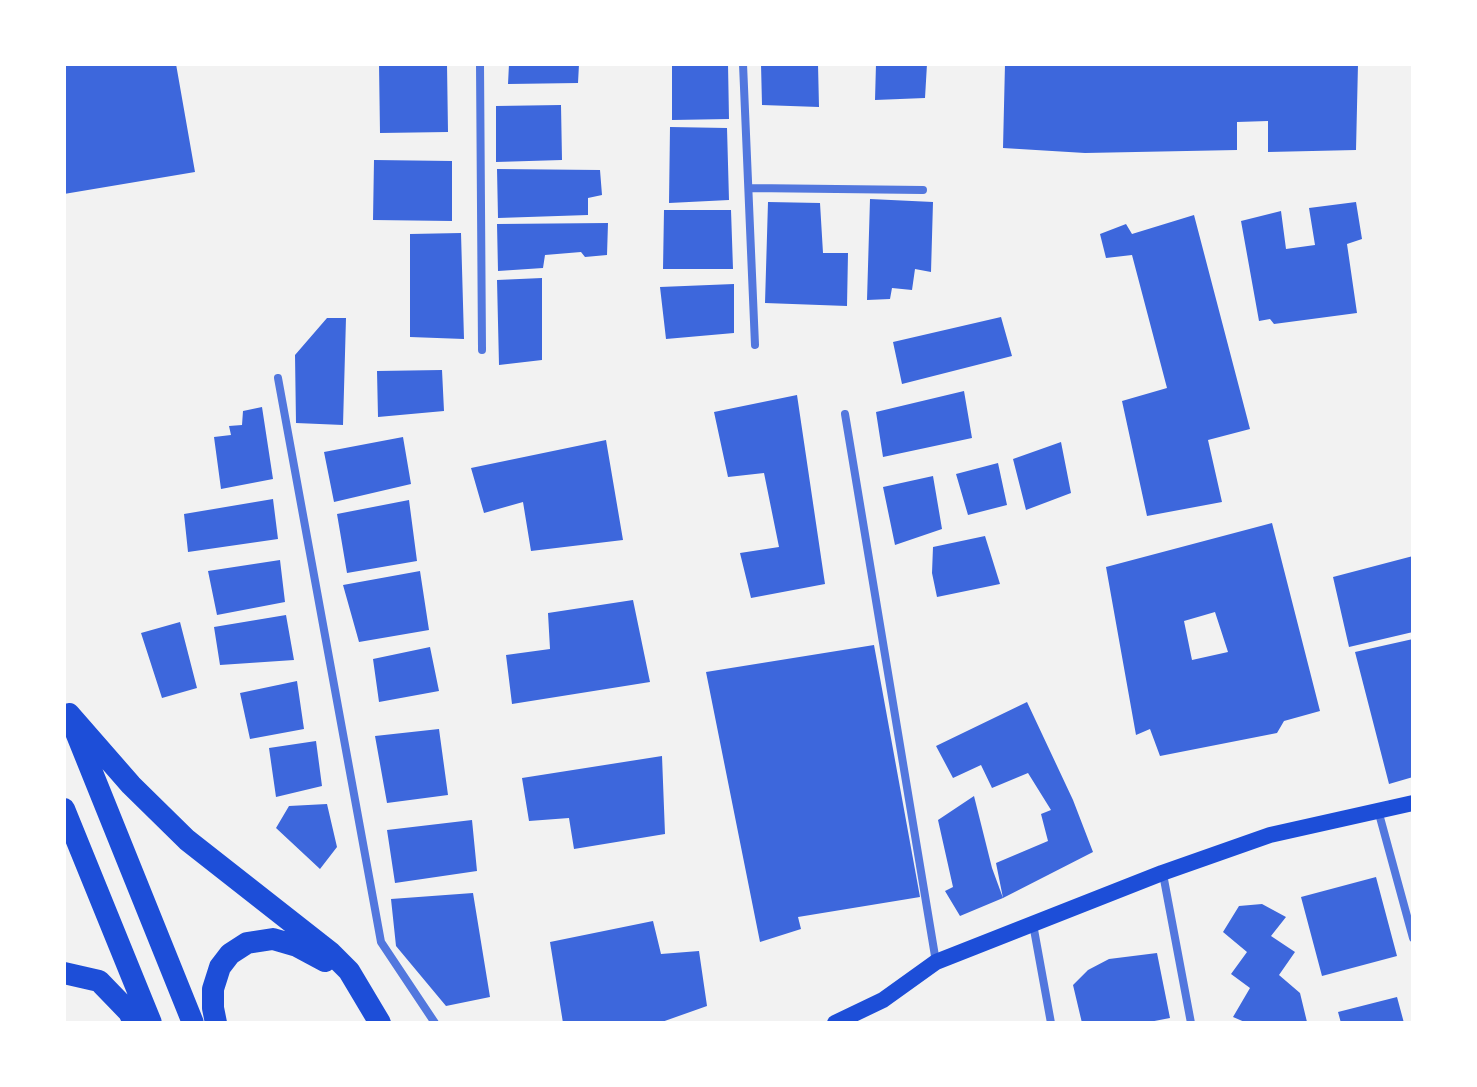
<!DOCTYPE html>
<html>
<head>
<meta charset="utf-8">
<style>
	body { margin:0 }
	#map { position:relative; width:1477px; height:1087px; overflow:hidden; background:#f2f2f2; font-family:Manrope,sans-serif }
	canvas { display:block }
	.frame { position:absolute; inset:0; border:66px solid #fff; pointer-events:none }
</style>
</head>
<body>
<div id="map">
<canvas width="1477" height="1087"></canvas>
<div class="frame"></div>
</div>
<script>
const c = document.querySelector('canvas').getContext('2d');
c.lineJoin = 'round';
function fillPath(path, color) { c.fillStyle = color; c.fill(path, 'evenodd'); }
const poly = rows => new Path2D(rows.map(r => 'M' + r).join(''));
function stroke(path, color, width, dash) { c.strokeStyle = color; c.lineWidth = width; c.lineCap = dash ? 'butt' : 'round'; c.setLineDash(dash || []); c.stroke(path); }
fillPath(poly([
	[64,64,176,64,195,172,64,194],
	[379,64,447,64,448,132,380,133],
	[509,64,579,64,578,83,508,84],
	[672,64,728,64,729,119,672,120],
	[761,64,818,64,819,107,762,105],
	[876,64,927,64,925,98,875,100],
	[1005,64,1358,64,1356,150,1268,152,1268,121,1237,122,1237,150,1085,153,1003,148],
	[561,105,562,160,496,162,496,106],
	[670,127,727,128,729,200,669,203],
	[374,160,452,161,452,221,373,220],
	[497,169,600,170,602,195,588,198,588,215,498,218],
	[870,199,933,202,931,272,915,269,912,290,892,288,890,299,867,300],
	[768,202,820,203,823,253,848,253,847,306,765,303],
	[1356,202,1362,239,1347,244,1357,313,1274,324,1270,319,1259,321,1241,221,1281,211,1286,249,1315,245,1309,208],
	[664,210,731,210,733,269,663,269],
	[1194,215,1250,429,1208,440,1222,502,1147,516,1122,401,1167,388,1132,255,1106,258,1100,234,1126,224,1132,234],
	[608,223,607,255,585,257,581,252,545,255,543,268,498,271,497,224],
	[461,233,464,339,410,337,410,234],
	[542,278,542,360,499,365,497,280],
	[734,284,734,333,666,339,660,287],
	[1001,317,1012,356,902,384,893,342],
	[327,318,346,318,343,425,296,423,295,355],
	[442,370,444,411,378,417,377,371],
	[964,391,972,438,883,457,876,412],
	[797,395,825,584,751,598,740,553,779,547,764,473,728,477,714,412],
	[262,407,273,479,221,489,214,437,231,435,229,426,242,425,243,411],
	[403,437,411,484,334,502,324,452],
	[606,440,623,540,531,551,523,502,484,513,471,468],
	[1061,442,1071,493,1026,510,1013,459],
	[998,463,1007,505,968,515,956,474],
	[933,476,942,529,895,545,883,487],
	[273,499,278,539,188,552,184,514],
	[409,500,417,561,347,573,337,514],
	[1272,523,1320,711,1284,721,1277,733,1160,756,1150,729,1136,735,1106,567],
	[1215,612,1228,652,1192,660,1184,621],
	[985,536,1000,584,937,597,932,573,933,547],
	[1413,556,1413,632,1349,647,1333,577],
	[280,560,285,602,217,615,208,571],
	[420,571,429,630,359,642,343,585],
	[633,600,650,682,512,704,506,655,550,649,548,613],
	[286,615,294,660,220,665,214,627],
	[180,622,197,688,162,698,141,633],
	[1413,639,1413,777,1389,784,1355,652],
	[874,645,920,897,798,917,801,929,760,942,706,672],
	[430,647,439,691,379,702,373,659],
	[297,681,304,729,250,739,240,693],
	[1027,702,1073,800,1093,852,1003,898,960,916,945,891,953,887,938,820,974,796,992,868,1003,898,996,863,1048,841,1041,814,1051,810,1028,773,992,788,981,765,953,778,936,746],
	[439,729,448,795,387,803,375,736],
	[316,741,322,786,276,797,269,748],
	[662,756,665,834,574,849,569,818,529,821,522,778],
	[327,804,337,847,320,869,276,828,289,806],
	[472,820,477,871,395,883,387,830],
	[1376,877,1397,956,1322,976,1301,897],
	[473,893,490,997,446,1006,396,946,391,899],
	[1262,904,1286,917,1271,936,1295,952,1279,975,1300,993,1307,1022,1247,1023,1233,1017,1250,988,1231,974,1247,952,1223,932,1239,906],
	[653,921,661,954,699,951,707,1006,659,1023,563,1023,550,942],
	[1157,953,1170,1018,1144,1023,1082,1023,1073,985,1088,970,1109,959],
	[1397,997,1404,1023,1341,1023,1338,1012]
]), '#3d67dc');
stroke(poly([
	[480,64,482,350],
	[743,64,755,345],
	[750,188,923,190],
	[278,378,381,942,435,1023],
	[845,414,936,962],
	[1378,810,1413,938],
	[1163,874,1191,1023],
	[1033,924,1051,1023]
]), '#5277de', 8);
stroke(poly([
	[835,1023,883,1000,936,962,1162,873,1270,835,1413,803]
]), '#1d4ed8', 16);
stroke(poly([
	[69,714,131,785,187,840,331,953,349,971,380,1023],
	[75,730,193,1023],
	[64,809,151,1023],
	[64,973,99,981,129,1012,134,1023],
	[216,1023,213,1008,213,989,220,967,230,954,247,943,273,939,297,946,325,961]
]), '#1d4ed8', 22);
</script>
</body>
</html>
